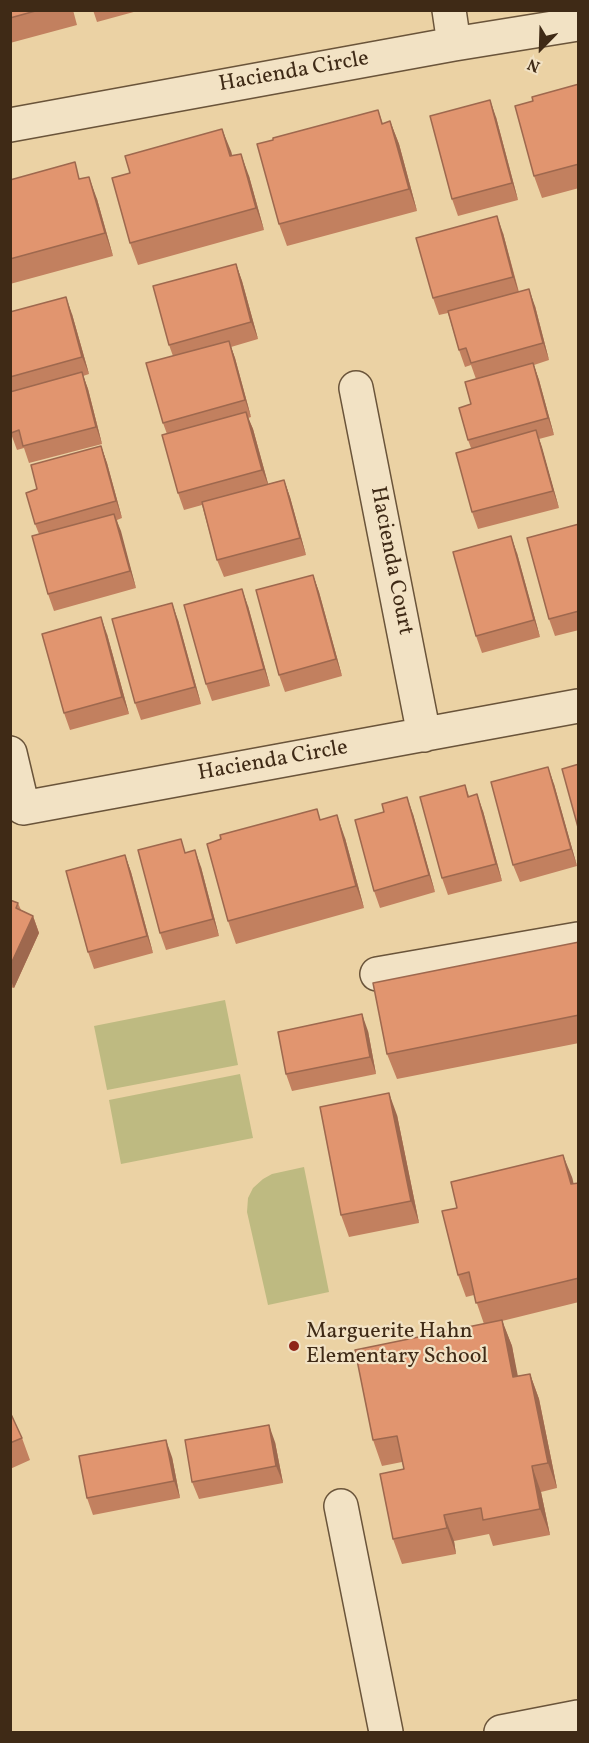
<!DOCTYPE html>
<html>
<head>
<meta charset="utf-8">
<style>
	body { margin:0 }
	#map { position:relative; width:589px; height:1743px; overflow:hidden; background:#ebd2a4; font-family:Vollkorn,serif }
	canvas { display:block }
	.frame { position:absolute; inset:0; border:12px solid #3f2a16; pointer-events:none }
	.north { position:absolute; left:511px; top:18px; width:60px; height:60px; -webkit-text-stroke:4px #f2e2c4; paint-order:stroke; rotate:203deg; font-size:16px; font-weight:700; line-height:24px; text-align:center; color:#3f2a16 }
	.north::after { content:''; display:block; margin:auto; width:21px; height:27px; background:#3f2a16; clip-path:polygon(50% 0,100% 100%,50% 72%,0 100%) }
</style>
</head>
<body>
<div id="map">
<canvas width="589" height="1743"></canvas>
<div class="frame"></div>
<div class="north">N</div>
</div>
<script>
const c = document.querySelector('canvas').getContext('2d');
c.lineJoin = 'round';
function fillPath(path, color) { c.fillStyle = color; c.fill(path, 'evenodd'); }
const poly = rows => new Path2D(rows.map(r => 'M' + r).join(''));
function stroke(path, color, width, dash) { c.strokeStyle = color; c.lineWidth = width; c.lineCap = dash ? 'butt' : 'round'; c.setLineDash(dash || []); c.stroke(path); }
function label(font, color, halo, rows, align = 'center') {
  c.font = font + ' Vollkorn,serif'; c.lineWidth = 4.5; c.setLineDash([]); c.textBaseline = 'middle'; c.strokeStyle = halo; c.fillStyle = color; for (const [text, x, y, turn = 0] of rows) {
    c.save(); c.translate(x, y); c.rotate((+turn || 0) * Math.PI / 180); c.textAlign = isNaN(turn) ? turn : align; if (halo) c.strokeText(text, 0, 0); c.fillText(text, 0, 0); c.restore();
  }
}
fillPath(poly([
	[225,1000,238,1065,107,1090,94,1026],
	[240,1074,253,1138,121,1164,109,1100],
	[304,1167,329,1292,268,1305,247,1212,248,1198,253,1188,263,1179,272,1174]
]), '#beba81');
const minor = poly([
	[449,10,454,44],
	[10,125,454,44,578,24],
	[356,388,424,735],
	[10,753,23,808,578,706],
	[377,974,578,939],
	[341,1506,386,1732],
	[501,1732,578,1717]
]);
stroke(minor, '#6a543a', 36);
stroke(minor, '#f2e2c4', 33);
fillPath(poly([
	[10,10,73,10,77,25,10,43],
	[93,10,141,10,97,22],
	[579,84,579,188,542,198,534,176,533,101],
	[378,110,383,124,390,121,399,144,417,211,287,246,279,224],
	[496,117,518,200,458,216,452,199],
	[231,151,232,156,249,176,264,230,138,265,130,243],
	[81,179,97,199,113,256,10,284,10,180],
	[503,233,519,292,535,306,549,360,534,365,539,380,554,435,539,439,559,508,478,529,472,512,471,448,468,440,471,404,476,379,471,365,465,367,459,350,448,313,439,315,433,298],
	[236,264,242,281,258,339,231,347,235,358,251,417,248,418,253,429,268,484,284,480,290,497,306,555,224,577,217,560,202,505,184,510,178,493,167,434,163,423,173,356,169,345],
	[10,312,72,314,89,374,83,376,88,389,102,444,29,463,24,448,17,450,10,431],
	[101,446,107,463,122,518,117,520,136,588,54,611,48,594,39,534,35,524,37,489],
	[579,524,579,630,555,636,549,619],
	[517,553,540,637,482,653,476,636],
	[313,575,319,592,342,676,285,692,279,675],
	[248,606,270,686,212,701,206,684],
	[178,620,201,704,141,720,135,703],
	[107,634,129,714,70,730,64,713],
	[554,784,577,866,520,882,513,865],
	[465,785,469,796,483,811,502,881,448,895,442,878],
	[384,812,413,814,435,892,380,908,374,891],
	[321,820,345,838,364,908,236,944,228,921],
	[186,853,201,867,219,936,166,950,160,933],
	[125,855,131,872,153,953,94,969,88,952],
	[10,900,18,903,21,910,33,916,39,933,14,988,10,987],
	[579,942,579,1043,397,1079,387,1054],
	[368,1031,376,1074,292,1091,286,1074],
	[397,1115,419,1223,349,1237,341,1215],
	[572,1177,573,1184,579,1183,579,1302,502,1321,512,1346,517,1376,530,1374,539,1399,557,1488,541,1492,550,1535,493,1546,489,1534,454,1541,456,1554,402,1564,393,1539,404,1469,402,1462,382,1466,373,1440,484,1324,474,1295,466,1297,458,1275],
	[10,1412,22,1438,30,1460,10,1469],
	[275,1442,283,1483,199,1499,192,1482],
	[172,1457,180,1498,93,1515,87,1498]
]), '#c2805f');
fillPath(poly([
	[490,100,496,117,518,200,512,183],
	[390,121,399,144,417,211,409,189],
	[222,129,231,151,238,179,230,156],
	[241,154,249,176,264,230,256,208],
	[89,177,97,199,113,256,105,233],
	[497,216,503,233,519,294,513,277],
	[236,264,242,281,258,339,251,322],
	[529,289,535,306,549,360,543,343],
	[66,297,72,314,89,374,82,357],
	[229,341,235,358,251,417,245,400],
	[533,363,539,380,554,435,548,418],
	[82,372,88,389,102,444,96,427],
	[246,412,253,429,269,487,262,470],
	[536,430,542,447,559,508,553,491],
	[101,446,107,463,122,518,116,501],
	[284,480,290,497,306,555,300,538],
	[114,514,121,531,136,588,130,571],
	[511,536,517,553,540,637,534,620],
	[313,575,319,592,342,676,336,659],
	[242,589,248,606,270,686,264,669],
	[172,603,178,620,201,704,195,687],
	[101,617,107,634,129,714,122,697],
	[548,767,554,784,577,866,571,849],
	[477,794,483,811,502,881,496,864],
	[407,797,413,814,435,892,429,875],
	[337,815,345,838,364,908,356,886],
	[195,850,201,867,219,936,213,919],
	[125,855,131,872,153,953,147,936],
	[33,916,39,933,14,988,10,978,10,966],
	[362,1014,368,1031,376,1074,370,1057],
	[389,1093,397,1115,419,1223,411,1201],
	[563,1155,572,1177,579,1205,571,1184],
	[502,1320,512,1346,523,1402,513,1377],
	[530,1374,539,1399,557,1488,548,1463],
	[269,1425,275,1442,283,1483,276,1466],
	[166,1440,172,1457,180,1498,174,1481],
	[532,1466,541,1492,550,1535,540,1509],
	[444,1515,454,1541,456,1554,447,1528]
]), '#9e684e');
const building = poly([
	[10,10,39,10,10,18,10,10],
	[579,84,579,164,534,176,515,106,533,101,532,97,579,84],
	[490,100,512,183,452,199,430,116,490,100],
	[378,110,382,124,390,121,409,189,279,224,257,144,273,140,273,138,378,110],
	[222,129,230,156,241,154,256,208,130,243,112,178,130,173,125,156,222,129],
	[75,162,79,179,89,177,105,233,10,259,10,180,75,162],
	[497,216,513,277,433,298,416,238,497,216],
	[236,264,251,322,169,345,153,286,236,264],
	[529,289,543,343,471,363,466,348,459,350,448,311,529,289],
	[66,297,82,357,10,377,10,312,66,297],
	[229,341,245,400,163,423,146,363,229,341],
	[533,363,548,418,468,440,459,408,471,404,465,382,533,363],
	[82,372,96,427,23,446,19,430,11,433,10,431,10,392,82,372],
	[246,412,262,470,178,493,162,435,246,412],
	[536,430,553,491,472,512,456,453,536,430],
	[101,446,116,501,35,524,26,493,37,489,31,465,101,446],
	[284,480,300,538,217,560,202,502,284,480],
	[114,514,130,571,48,594,32,536,114,514],
	[579,524,579,611,549,619,527,538,579,524],
	[511,536,534,620,476,636,453,552,511,536],
	[313,575,336,659,279,675,256,590,313,575],
	[242,589,264,669,206,684,184,605,242,589],
	[172,603,195,687,135,703,112,619,172,603],
	[101,617,122,697,64,713,42,634,101,617],
	[579,764,579,831,562,769,579,764],
	[548,767,571,849,513,865,491,782,548,767],
	[465,785,468,797,477,794,496,864,442,878,420,797,465,785],
	[407,797,429,875,374,891,355,820,384,812,382,804,407,797],
	[317,809,320,820,337,815,356,886,228,921,207,844,221,839,220,835,317,809],
	[181,839,185,853,195,850,213,919,160,933,138,850,181,839],
	[125,855,147,936,88,952,66,871,125,855],
	[10,900,18,903,16,908,33,916,10,966,10,900],
	[579,942,579,1015,387,1054,373,983,579,942],
	[362,1014,370,1057,286,1074,278,1032,362,1014],
	[389,1093,411,1201,341,1215,320,1107,389,1093],
	[563,1155,571,1184,579,1183,579,1278,476,1303,469,1272,458,1275,442,1211,457,1208,451,1182,563,1155],
	[502,1320,513,1377,530,1374,548,1463,532,1466,540,1509,483,1520,481,1508,444,1515,447,1528,393,1539,380,1474,404,1469,397,1436,373,1440,355,1350,502,1320],
	[10,1412,22,1438,10,1443,10,1412],
	[269,1425,276,1466,192,1482,185,1440,269,1425],
	[166,1440,174,1481,87,1498,79,1456,166,1440]
]);
fillPath(building, '#e1956f');
stroke(building, '#9e684e', 1.5);
for (const [x, y, r, color] of [
	[294,1346,6,"#8f2418"]
]) { const dot = new Path2D(); dot.arc(x, y, r, 0, 2 * Math.PI); c.fillStyle = color; c.fill(dot); stroke(dot, '#f2e2c4', 2); }
label('22px', '#3f2a16', '#f2e2c4', [
	["Hacienda Circle",294,73,-10],
	["Hacienda Court",390,561,79],
	["Hacienda Circle",273,762,-10]
]);
label('22px', '#3f2a16', '#f2e2c4', [
	["Marguerite Hahn",306,1333],
	["Elementary School",306,1358]
], 'left');
</script>
</body>
</html>
